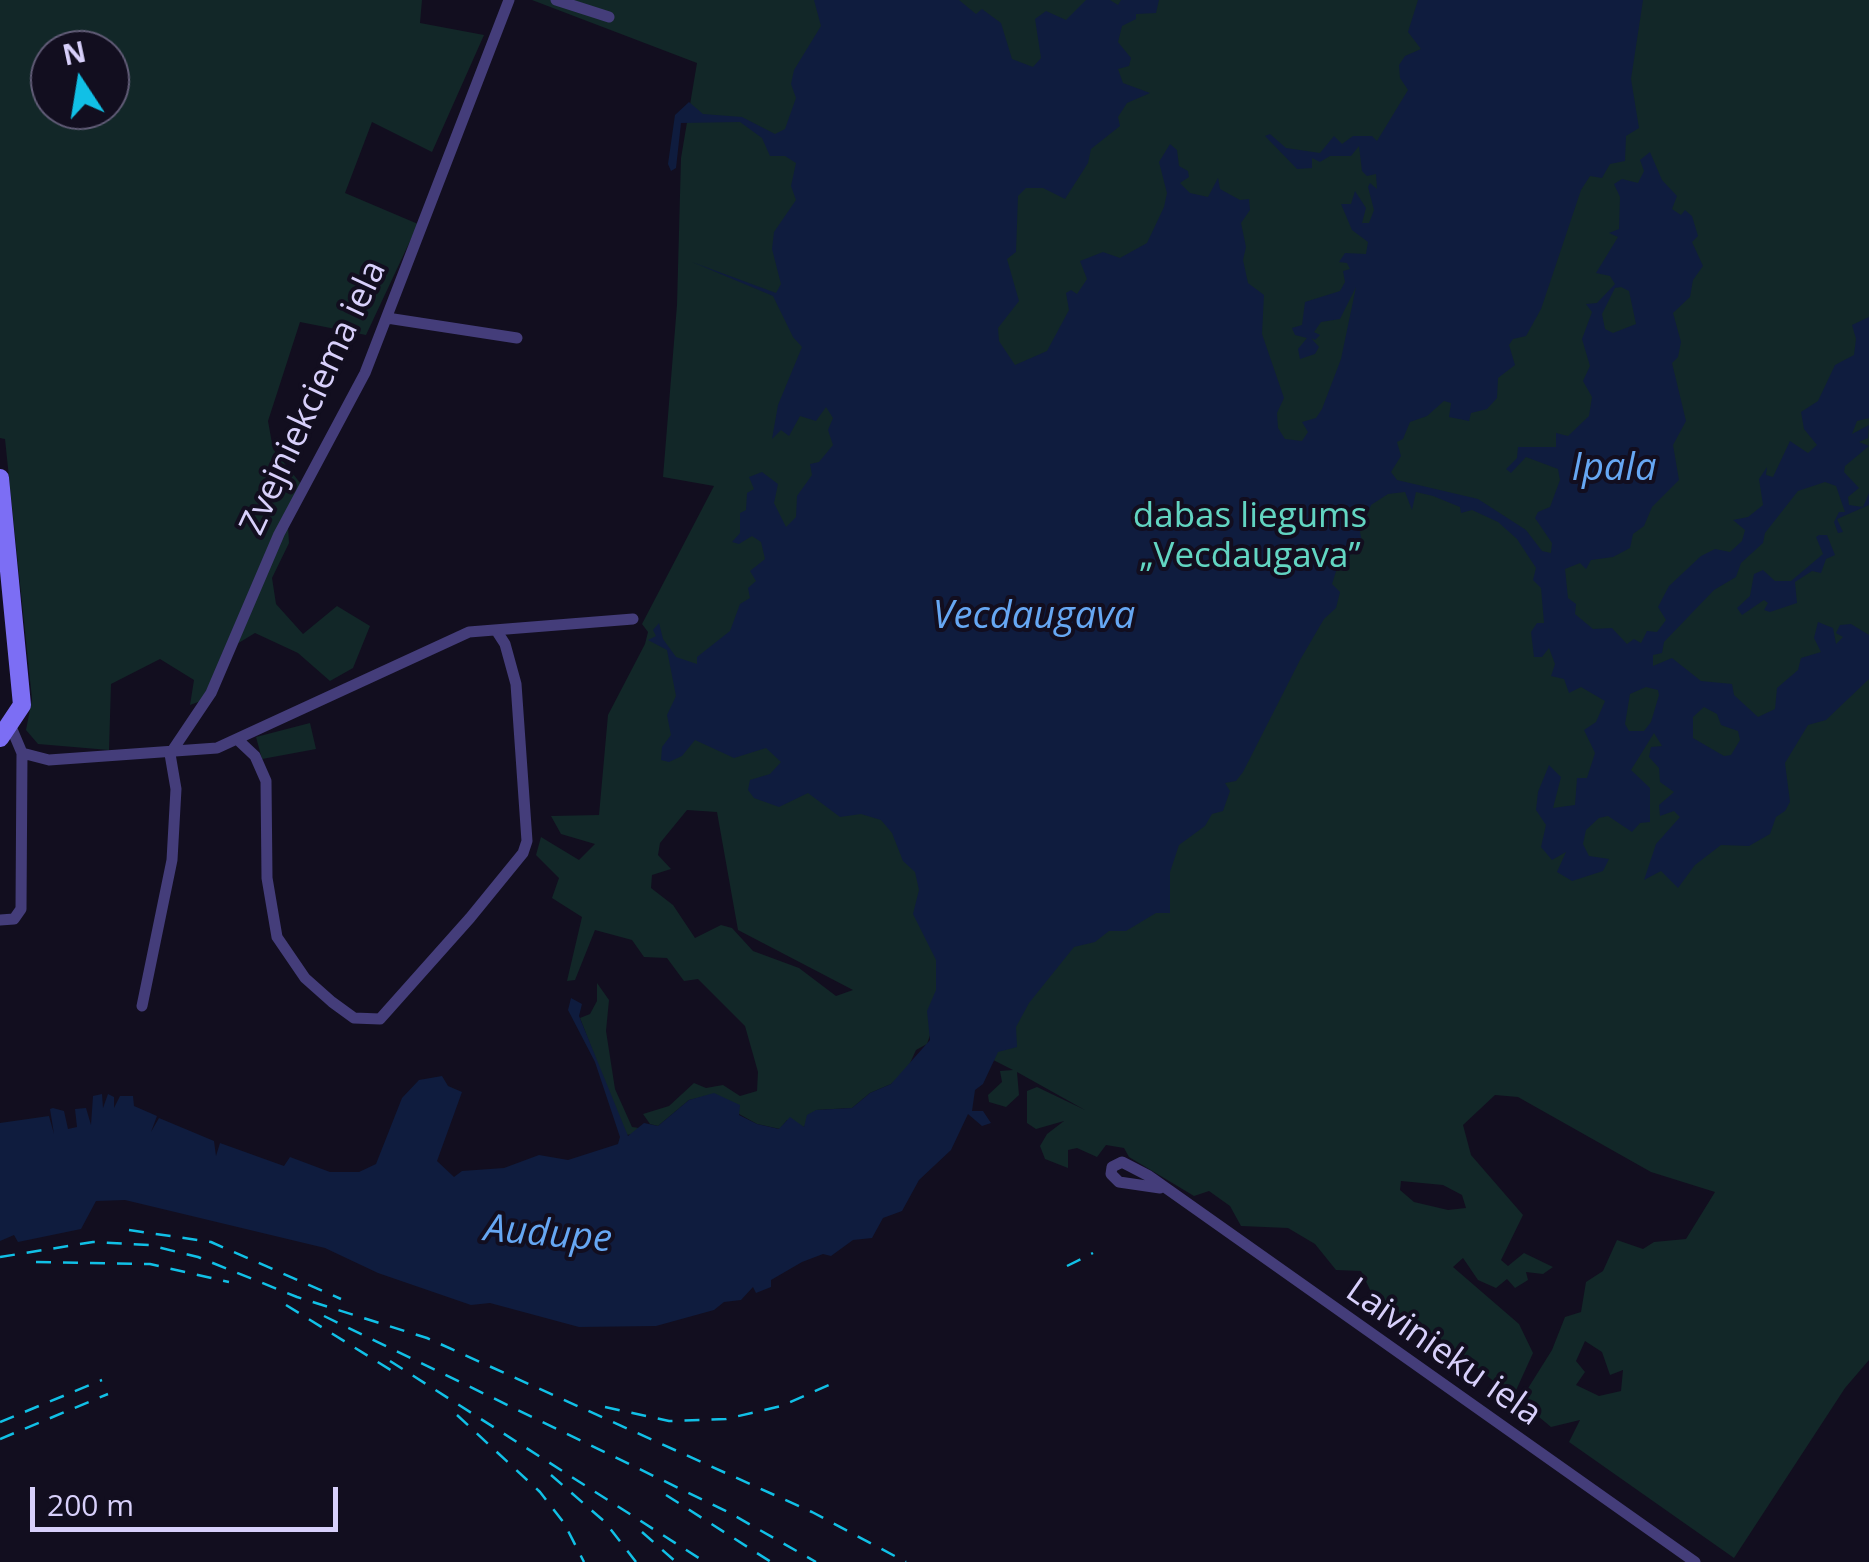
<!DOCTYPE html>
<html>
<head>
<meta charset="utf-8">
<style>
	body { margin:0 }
	#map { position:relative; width:1869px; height:1562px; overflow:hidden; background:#120e1f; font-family:"Open Sans",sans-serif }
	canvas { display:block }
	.north { position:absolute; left:30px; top:30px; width:100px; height:100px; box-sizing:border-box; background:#120e1f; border:2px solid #615c77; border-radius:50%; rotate:348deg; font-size:28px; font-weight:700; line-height:40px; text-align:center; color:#d8d0fb }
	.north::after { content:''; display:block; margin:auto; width:35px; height:45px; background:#11c0e6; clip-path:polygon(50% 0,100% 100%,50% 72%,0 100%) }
	.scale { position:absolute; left:30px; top:1487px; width:308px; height:45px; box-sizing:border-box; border:5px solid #d8d0fb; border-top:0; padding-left:12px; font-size:30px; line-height:35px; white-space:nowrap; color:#d8d0fb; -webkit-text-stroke:8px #120e1f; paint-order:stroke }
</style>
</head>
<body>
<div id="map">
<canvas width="1869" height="1562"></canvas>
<div class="north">N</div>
<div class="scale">200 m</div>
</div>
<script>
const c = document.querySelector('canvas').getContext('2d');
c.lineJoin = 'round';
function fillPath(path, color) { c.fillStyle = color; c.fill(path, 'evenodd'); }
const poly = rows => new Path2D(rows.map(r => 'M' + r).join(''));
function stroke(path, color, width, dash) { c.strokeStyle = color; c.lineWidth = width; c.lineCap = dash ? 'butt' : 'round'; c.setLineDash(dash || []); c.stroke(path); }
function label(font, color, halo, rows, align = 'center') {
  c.font = font + ' "Open Sans",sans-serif'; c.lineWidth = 8; c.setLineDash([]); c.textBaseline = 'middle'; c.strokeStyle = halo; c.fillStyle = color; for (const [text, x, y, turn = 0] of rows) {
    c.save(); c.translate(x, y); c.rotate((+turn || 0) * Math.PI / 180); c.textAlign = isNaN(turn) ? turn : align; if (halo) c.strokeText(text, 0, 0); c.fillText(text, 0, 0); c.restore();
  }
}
fillPath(poly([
	[0,0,422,0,420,23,484,35,432,152,372,122,345,193,418,224,366,335,300,322,268,421,273,449,301,484,287,510,289,543,272,578,276,604,303,634,337,606,370,626,353,668,330,681,298,653,255,633,227,650,201,701,190,705,194,680,160,659,111,684,109,750,38,744,26,730,32,699,5,439,0,438],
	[50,50,110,50,110,110,50,110],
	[532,0,1869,0,1869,1360,1845,1388,1734,1558,1569,1442,1580,1420,1551,1427,1520,1401,1552,1350,1565,1317,1581,1312,1586,1282,1603,1271,1617,1240,1643,1249,1654,1242,1686,1239,1715,1192,1651,1172,1518,1097,1495,1095,1463,1125,1471,1155,1523,1215,1501,1260,1508,1266,1524,1253,1553,1267,1543,1274,1526,1272,1528,1280,1515,1288,1507,1279,1496,1288,1478,1280,1463,1258,1453,1267,1519,1324,1533,1353,1513,1397,1469,1361,1447,1358,1440,1336,1405,1327,1397,1308,1373,1296,1361,1271,1336,1270,1315,1244,1288,1228,1241,1226,1230,1206,1209,1191,1194,1196,1129,1157,1124,1148,1106,1145,1097,1157,1077,1148,1068,1150,1068,1168,1045,1159,1040,1146,1047,1134,1064,1121,1036,1129,1027,1123,1027,1091,1037,1087,1085,1110,1017,1072,1019,1095,1006,1107,989,1102,988,1095,1002,1082,1000,1071,1013,1070,932,1029,927,1044,916,1050,906,1072,891,1084,870,1093,852,1108,816,1110,804,1127,787,1120,780,1129,757,1124,707,1096,689,1100,658,1126,650,1124,643,1114,669,1106,694,1083,706,1088,723,1085,740,1096,757,1091,758,1072,745,1026,698,979,684,981,667,958,644,957,632,940,595,930,575,980,567,981,582,917,552,898,559,878,536,855,541,837,579,860,595,844,561,834,551,816,599,815,608,715,645,644,648,632,642,624,714,486,663,477,677,305,681,158,697,63],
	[687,810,717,812,738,930,853,990,836,996,799,968,753,951,732,928,721,925,695,938,673,905,651,888,652,875,671,869,658,855,660,843],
	[1401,1181,1443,1185,1462,1195,1466,1208,1448,1210,1414,1202,1400,1190],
	[1585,1341,1602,1352,1610,1375,1623,1370,1621,1391,1599,1396,1576,1385,1585,1372,1576,1361],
	[310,723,316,749,262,759,256,737],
	[597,983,609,1000,606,1031,615,1089,632,1127,639,1128,635,1134,625,1135,580,1018,590,1014,597,1001]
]), '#122728');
fillPath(poly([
	[814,0,959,0,976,14,982,9,1001,23,1012,59,1033,67,1041,58,1035,19,1046,11,1066,20,1086,0,1110,0,1118,5,1121,0,1159,0,1156,13,1136,14,1136,19,1122,26,1118,42,1131,58,1129,66,1118,69,1123,83,1150,93,1127,103,1118,117,1120,126,1091,149,1088,163,1065,199,1043,188,1026,188,1018,196,1016,252,1007,259,1019,301,998,328,999,341,1015,365,1047,351,1069,310,1066,293,1071,290,1077,294,1087,279,1080,261,1103,252,1120,258,1147,243,1164,207,1167,193,1159,162,1170,144,1177,150,1179,166,1188,171,1189,177,1180,183,1190,193,1208,197,1218,178,1220,189,1240,200,1249,199,1250,210,1241,223,1246,247,1243,260,1248,283,1264,295,1262,334,1284,398,1277,413,1278,428,1285,439,1302,441,1308,432,1302,422,1316,418,1322,409,1341,359,1356,287,1340,319,1321,322,1314,332,1320,335,1315,340,1311,338,1319,347,1315,354,1300,359,1298,349,1307,338,1295,335,1292,328,1302,325,1305,302,1340,291,1345,282,1343,271,1350,269,1347,263,1339,262,1345,253,1366,254,1368,242,1352,230,1341,204,1351,204,1355,191,1366,208,1362,223,1369,223,1374,210,1368,187,1370,183,1377,189,1376,174,1367,176,1362,171,1359,146,1351,156,1330,156,1320,162,1312,158,1312,168,1297,169,1265,136,1270,134,1286,148,1320,153,1334,136,1342,144,1353,136,1372,136,1377,141,1408,90,1400,78,1399,65,1405,56,1421,49,1408,32,1418,0,1643,0,1631,79,1639,128,1626,136,1625,161,1610,164,1602,178,1590,176,1581,190,1541,309,1526,336,1513,339,1509,345,1515,365,1498,378,1497,398,1487,409,1471,413,1469,421,1449,417,1451,403,1444,401,1427,416,1410,422,1403,439,1397,442,1401,456,1391,472,1397,480,1478,499,1526,530,1542,551,1551,553,1552,543,1535,518,1538,512,1550,507,1560,480,1558,469,1526,457,1511,473,1506,469,1517,458,1518,447,1556,447,1556,433,1568,436,1589,416,1592,397,1583,381,1590,366,1582,339,1592,312,1586,304,1597,303,1615,284,1610,276,1596,273,1618,237,1609,233,1619,229,1620,197,1614,184,1622,179,1638,183,1644,171,1640,160,1650,152,1662,180,1677,196,1672,209,1681,215,1685,210,1692,216,1698,236,1692,242,1703,266,1693,280,1690,297,1673,313,1681,342,1678,357,1672,363,1686,421,1673,445,1679,480,1652,507,1644,526,1633,534,1630,548,1613,557,1591,560,1586,569,1580,563,1565,569,1568,598,1576,604,1575,614,1593,629,1612,628,1627,644,1634,639,1641,643,1647,631,1657,632,1666,620,1658,607,1669,586,1701,556,1715,549,1730,552,1742,541,1745,530,1733,520,1748,517,1763,505,1759,479,1767,467,1766,475,1773,477,1790,441,1808,453,1817,445,1804,429,1801,412,1818,401,1835,365,1854,355,1856,339,1852,325,1869,317,1869,418,1857,421,1852,434,1869,425,1868,438,1859,442,1869,446,1845,466,1844,472,1859,488,1848,497,1849,505,1863,507,1869,493,1869,505,1837,519,1843,532,1838,533,1834,522,1839,512,1845,512,1836,486,1825,482,1798,491,1765,533,1763,543,1741,563,1736,577,1714,590,1664,642,1662,653,1653,655,1653,666,1672,658,1701,681,1732,684,1734,695,1758,717,1775,709,1777,688,1798,670,1801,658,1821,652,1814,638,1818,622,1833,628,1836,644,1843,637,1836,633,1840,625,1851,624,1869,635,1869,679,1826,720,1808,725,1785,763,1790,802,1785,811,1776,817,1770,834,1749,846,1721,845,1695,865,1678,888,1661,871,1644,880,1656,844,1680,817,1674,811,1660,816,1659,805,1674,792,1660,782,1659,768,1649,757,1651,747,1662,746,1654,733,1631,770,1650,788,1650,822,1640,823,1632,832,1608,816,1599,818,1586,830,1583,844,1589,856,1609,859,1603,871,1572,881,1557,872,1566,852,1552,860,1541,847,1546,825,1536,810,1538,792,1549,765,1561,777,1553,808,1575,805,1577,778,1587,778,1595,753,1584,730,1596,722,1605,701,1581,687,1569,693,1564,679,1551,676,1555,664,1549,648,1542,657,1534,657,1531,632,1537,623,1544,623,1541,588,1533,580,1536,568,1517,539,1498,522,1472,510,1461,513,1460,507,1433,496,1416,492,1412,510,1405,492,1388,494,1371,505,1360,532,1362,543,1347,552,1338,565,1332,584,1340,592,1336,608,1324,619,1300,660,1243,772,1236,781,1225,783,1230,791,1223,811,1212,814,1205,826,1179,845,1170,872,1170,913,1156,913,1126,931,1109,931,1095,942,1074,947,1029,1003,1016,1027,1017,1047,998,1052,983,1084,975,1090,972,1111,983,1111,991,1123,982,1126,968,1114,951,1150,919,1180,902,1211,883,1218,872,1238,853,1240,831,1256,823,1254,802,1262,771,1280,771,1287,756,1293,753,1287,741,1300,724,1302,714,1310,656,1326,579,1327,490,1303,471,1305,378,1273,325,1248,125,1200,96,1201,81,1229,18,1242,14,1235,0,1241,0,1123,49,1116,54,1134,50,1109,53,1108,64,1111,68,1129,77,1127,75,1109,86,1108,91,1125,93,1096,102,1094,103,1108,108,1094,114,1097,114,1108,120,1096,133,1096,134,1106,157,1116,151,1132,159,1118,214,1141,216,1156,220,1143,284,1166,290,1157,330,1172,359,1172,376,1164,402,1098,419,1080,442,1076,448,1086,462,1092,437,1161,454,1177,462,1171,504,1168,539,1155,568,1160,618,1144,620,1137,595,1062,568,1010,571,998,582,1004,579,1016,628,1136,644,1123,658,1126,689,1100,714,1093,740,1105,739,1115,757,1124,779,1129,790,1117,804,1127,807,1115,816,1110,852,1108,870,1093,891,1084,930,1040,927,1011,936,990,936,960,913,914,919,890,915,872,903,861,892,833,881,820,861,814,840,817,808,793,779,807,754,798,748,790,750,780,770,774,781,762,766,748,734,758,695,740,682,756,669,762,661,760,662,747,671,735,667,715,676,696,667,650,648,640,656,636,653,630,659,623,663,639,676,657,697,664,697,657,730,631,740,604,750,598,748,588,756,581,750,571,765,559,761,542,752,536,739,544,732,542,740,533,740,513,746,510,747,493,754,489,749,477,762,472,778,484,774,503,786,527,796,517,797,496,812,475,810,464,819,462,833,445,828,430,833,418,826,407,816,421,800,416,789,436,781,430,772,439,778,405,802,347,793,337,773,296,692,262,776,293,781,284,772,249,774,232,796,200,791,186,796,163,785,156,770,156,762,138,740,122,681,123,676,168,671,171,668,164,675,115,689,102,703,114,742,117,775,134,785,129,796,98,791,84,794,70,821,26],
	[1621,287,1629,291,1636,324,1613,333,1605,329,1602,314,1615,288],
	[1646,687,1658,690,1659,695,1651,722,1644,731,1629,731,1625,724,1630,694],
	[1704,707,1717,714,1721,725,1738,731,1740,740,1731,755,1724,756,1693,738,1693,717],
	[1819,535,1827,535,1835,555,1826,559,1821,573,1812,571,1795,582,1797,603,1770,612,1764,610,1768,603,1764,600,1742,615,1737,608,1750,596,1754,574,1763,570,1775,581,1791,581,1823,554,1816,537]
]), '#0f1c3e');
stroke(poly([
	[556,0,609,17],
	[387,318,517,338],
	[238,740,255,756,266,781,267,878,277,937,305,978,332,1002,354,1018,380,1019,470,918,523,853,527,841,516,684,505,644,496,630],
	[22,753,49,760,217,748,469,632,633,619],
	[0,920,14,919,21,909,22,753,11,727],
	[142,1006,172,860,176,789,170,754,211,693,279,534,365,373,509,0],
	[1160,1188,1119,1182,1111,1174,1112,1167,1122,1162,1149,1176,1695,1562]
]), '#443d7a', 11);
stroke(poly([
	[0,478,22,705,0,738]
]), '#7c6ef4', 18);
stroke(poly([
	[129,1230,211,1242,341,1299],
	[0,1257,93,1242,149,1245,198,1257,297,1297,427,1338,812,1512,906,1562],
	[36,1262,150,1264,229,1282],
	[1067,1266,1093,1253],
	[286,1305,397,1374],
	[324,1316,728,1512,816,1562],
	[390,1361,705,1562],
	[605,1407,669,1421,726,1419,781,1406,836,1382],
	[457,1415,540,1492,564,1523,584,1562],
	[0,1422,102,1380],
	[0,1439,108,1394],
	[551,1475,605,1522,636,1562],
	[666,1495,771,1562],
	[642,1532,676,1562]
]), '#11c0e6', 2.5, [15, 12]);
label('35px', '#d8d0fb', '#120e1f', [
	["Zvejniekciema iela",314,398,-65],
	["Laivinieku iela",1443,1353,35]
]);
label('35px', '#62d5c2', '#120e1f', [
	["dabas liegums",1250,517],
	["„Vecdaugava”",1250,557]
]);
label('italic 38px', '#66a7f3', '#120e1f', [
	["Ipala",1614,469],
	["Vecdaugava",1034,617],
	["Audupe",548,1235,5]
]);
</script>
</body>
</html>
